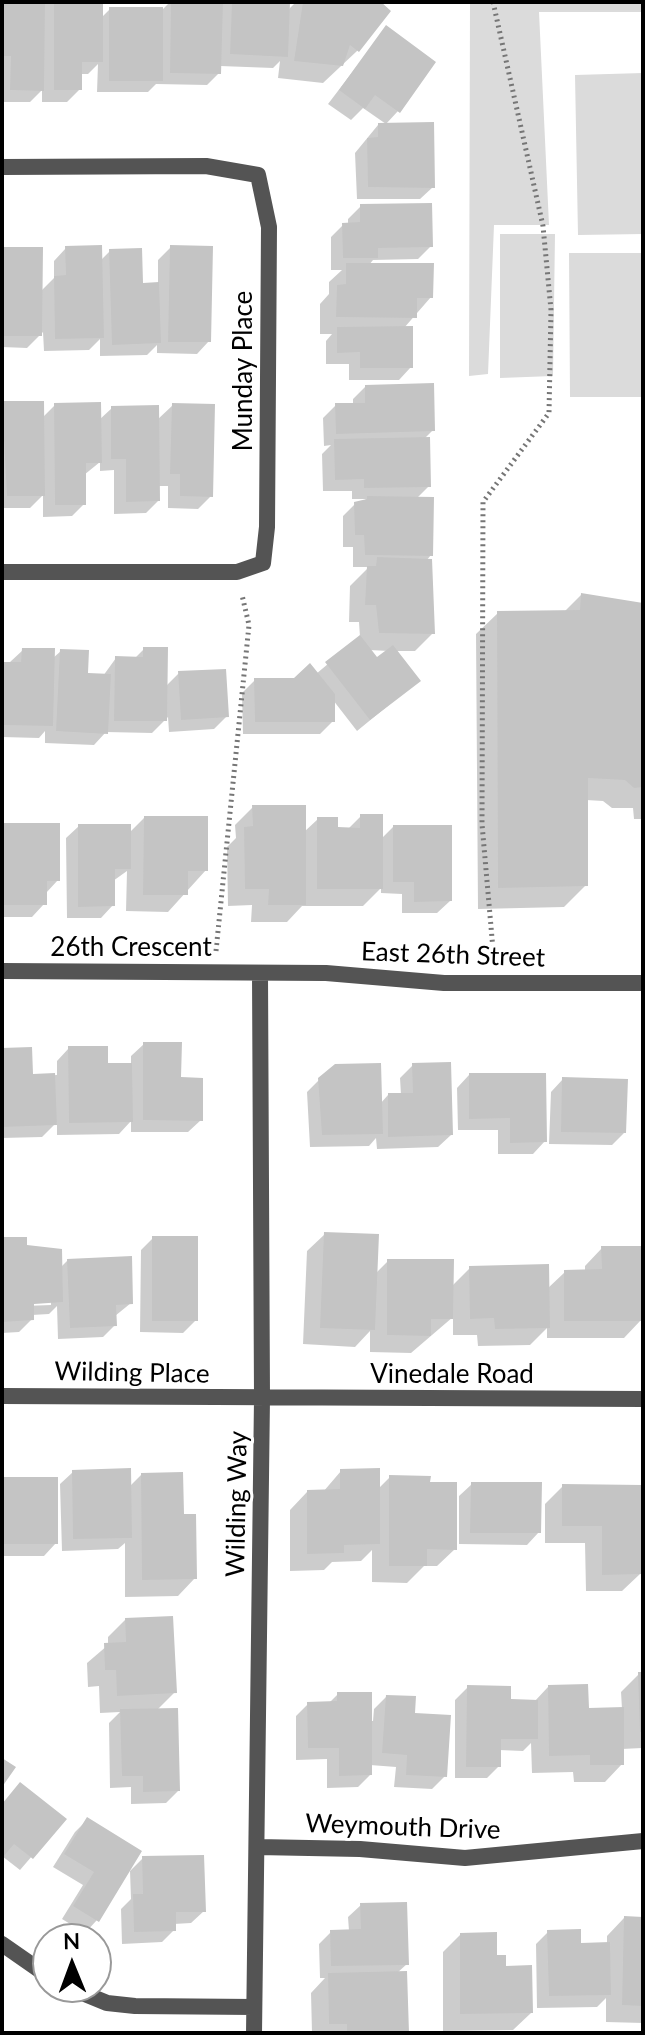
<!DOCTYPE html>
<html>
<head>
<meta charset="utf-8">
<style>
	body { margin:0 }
	#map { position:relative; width:645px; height:2035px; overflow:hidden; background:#fff; font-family:Lato,sans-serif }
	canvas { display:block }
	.frame { position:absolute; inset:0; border:4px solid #000; pointer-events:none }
	.north { position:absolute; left:32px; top:1923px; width:80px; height:80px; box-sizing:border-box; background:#fff; border:2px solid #999; border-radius:50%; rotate:359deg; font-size:22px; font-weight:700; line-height:32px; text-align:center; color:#000 }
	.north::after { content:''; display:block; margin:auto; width:28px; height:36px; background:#000; clip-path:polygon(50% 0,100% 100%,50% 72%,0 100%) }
</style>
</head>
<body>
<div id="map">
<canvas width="645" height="2035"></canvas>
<div class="frame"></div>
<div class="north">N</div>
</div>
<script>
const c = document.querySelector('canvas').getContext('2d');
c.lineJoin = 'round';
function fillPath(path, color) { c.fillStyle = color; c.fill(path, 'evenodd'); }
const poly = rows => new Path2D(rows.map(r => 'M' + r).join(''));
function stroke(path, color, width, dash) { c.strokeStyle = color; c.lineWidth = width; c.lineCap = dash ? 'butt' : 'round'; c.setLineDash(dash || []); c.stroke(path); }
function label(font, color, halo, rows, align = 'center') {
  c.font = font + ' Lato,sans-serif'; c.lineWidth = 6; c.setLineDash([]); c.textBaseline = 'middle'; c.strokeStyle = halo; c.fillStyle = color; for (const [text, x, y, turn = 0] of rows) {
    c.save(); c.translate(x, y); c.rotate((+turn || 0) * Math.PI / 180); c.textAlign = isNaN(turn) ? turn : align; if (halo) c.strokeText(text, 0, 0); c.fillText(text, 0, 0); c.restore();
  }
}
fillPath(poly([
	[470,2,643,2,643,12,539,12,549,225,494,225,488,374,469,376],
	[643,73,643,234,578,235,575,75],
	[500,234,555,234,553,376,500,378],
	[569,253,643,253,643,397,570,397]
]), '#dbdbdb');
fillPath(poly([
	[2,2,101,2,101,18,110,9,163,9,170,2,288,2,288,10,296,2,378,2,388,12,357,51,323,83,278,78,280,61,273,68,220,66,219,73,207,85,156,84,148,92,97,92,98,64,88,74,80,74,80,89,67,102,42,102,42,90,30,102,2,102],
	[386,28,398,111,386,124,363,108,351,120,328,104],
	[378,125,433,187,420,199,357,199,355,153],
	[361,206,431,246,418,259,373,260,369,265,431,297,404,328,411,367,399,380,349,380,349,364,326,364,326,341,332,334,320,334,320,304,329,294,329,282,342,270,331,270,331,237,343,225,348,225,348,219],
	[171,247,209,341,197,354,157,353,157,345,147,355,100,356,100,339,89,350,44,351,43,332,27,348,2,347,2,249,40,292,54,278,54,261,66,248,100,261,110,251,141,285,158,284,158,260],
	[366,386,433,430,424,439,429,486,417,498,431,555,426,561,433,633,415,651,395,651,418,681,357,731,333,700,333,721,320,734,243,734,242,693,255,680,295,680,316,674,360,637,359,622,349,622,350,586,369,567,353,567,353,547,343,547,343,516,355,504,367,499,352,499,352,491,323,491,322,454,331,445,324,446,323,418,336,405,353,405,353,399],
	[369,650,389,651,377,660],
	[2,403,42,403,42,418,55,405,99,420,112,408,157,420,173,405,211,496,198,509,168,508,168,486,158,486,158,501,146,513,114,514,114,470,100,471,100,462,84,475,84,504,72,516,43,517,43,495,30,508,2,508],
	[581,595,643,605,643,819,634,819,633,808,612,808,603,801,586,800,586,885,564,907,478,909,476,634,498,613,564,612],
	[144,649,165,687,179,673,227,716,214,729,169,732,168,717,152,733,106,732,94,745,45,743,45,731,39,738,2,737,2,664,10,662,23,650,53,658,61,651,86,675,103,676,116,658,134,659],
	[253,807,304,832,318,819,336,829,348,829,361,816,381,839,393,827,450,901,437,913,402,913,402,894,381,893,381,888,363,906,302,906,287,922,251,922,252,905,228,906,227,847,236,838,235,825],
	[144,818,206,870,168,912,126,911,127,871,113,881,113,905,101,918,67,918,66,838,79,826,129,833],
	[2,825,58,880,46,893,44,904,32,917,2,917],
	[144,1044,179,1079,201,1120,188,1132,131,1132,131,1121,119,1134,57,1135,57,1122,42,1137,2,1138,2,1050,31,1076,57,1075,57,1061,69,1048,106,1065,131,1065,131,1056],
	[413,1065,451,1135,438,1147,377,1149,376,1138,369,1146,310,1147,307,1092,320,1079,380,1104,388,1095,401,1095,400,1078],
	[469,1075,545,1141,533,1154,498,1154,498,1130,458,1130,457,1088],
	[563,1079,624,1133,612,1145,549,1144,551,1092],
	[643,1082,643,1158,641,1084],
	[325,1234,375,1274,388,1261,452,1286,470,1268,547,1289,565,1272,585,1271,585,1266,602,1248,641,1320,624,1338,547,1338,547,1328,530,1345,478,1346,477,1335,453,1335,453,1317,411,1353,370,1352,370,1331,355,1347,303,1344,307,1251],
	[153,1238,196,1320,183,1333,140,1332,141,1250],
	[2,1239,25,1247,60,1268,68,1260,131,1303,115,1316,115,1325,103,1337,58,1339,57,1306,49,1314,32,1315,32,1319,19,1332,2,1333],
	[51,1301,51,1305,24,1306,24,1302],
	[341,1471,378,1489,390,1477,455,1549,437,1566,424,1566,407,1583,372,1582,372,1550,361,1561,332,1562,324,1570,290,1571,290,1510,307,1492,323,1492],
	[73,1472,129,1487,141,1475,182,1516,195,1578,178,1596,125,1597,125,1543,118,1549,62,1551,60,1484],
	[2,1479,56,1543,44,1556,2,1556],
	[472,1484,539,1532,527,1545,459,1544,459,1496],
	[563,1486,640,1506,643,1503,643,1563,640,1563,640,1574,622,1591,586,1591,585,1543,545,1543,545,1504],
	[126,1619,175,1692,157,1710,178,1791,166,1803,131,1804,131,1787,110,1788,109,1723,120,1712,100,1713,99,1686,88,1687,87,1663,108,1645,108,1637],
	[639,1674,643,1674,643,1772,642,1748,622,1749,622,1764,605,1782,574,1782,573,1772,532,1773,531,1743,523,1751,499,1750,499,1766,487,1778,455,1778,455,1700,468,1687,509,1701,534,1702,548,1687,587,1710,622,1709,621,1692],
	[338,1694,370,1721,373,1721,374,1709,386,1697,413,1715,445,1776,432,1789,394,1787,396,1767,370,1765,370,1775,358,1787,327,1788,327,1759,296,1760,296,1716,308,1704,329,1703],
	[2,1804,64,1819,20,1870,2,1856],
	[87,1820,139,1852,97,1920,85,1933,62,1919,83,1885,53,1867,75,1832],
	[143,1858,204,1911,191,1923,174,1924,174,1930,162,1942,122,1944,121,1909,131,1899,130,1871],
	[361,1905,407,1964,397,1973,407,2033,312,2033,311,1993,325,1978,320,1978,319,1944,331,1932,349,1931,348,1917],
	[624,1918,643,1919,643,2023,606,2022,606,1998,597,2007,537,2008,536,1944,548,1932,579,1945,607,1944,607,1936],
	[460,1935,495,1957,531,2013,513,2030,443,2031,443,1952]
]), '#0003');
fillPath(poly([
	[2,2,45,2,44,91,10,90,11,56,2,56],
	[54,2,103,2,103,62,82,62,82,90,54,90],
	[171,2,223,2,221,74,170,73],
	[232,2,290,2,288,57,230,54],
	[303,2,381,2,391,11,359,52,350,45,343,66,294,61],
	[109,7,163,7,163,81,109,81],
	[386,25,436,62,400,113,375,95,365,109,339,90],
	[434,122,435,188,368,187,367,138,378,137,378,123],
	[432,203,433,247,378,248,378,258,343,258,342,223,360,222,360,204],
	[102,245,104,338,55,339,54,276,66,275,65,246],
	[170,245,213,246,211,342,168,342],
	[2,247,43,247,42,336,2,336],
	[142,248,143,283,159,282,161,343,112,345,109,249],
	[346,263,434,263,433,298,417,298,417,318,336,317,337,285,346,284],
	[413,326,413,368,360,368,360,352,337,353,337,327],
	[434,383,435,431,336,434,335,403,365,403,365,385],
	[2,401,44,401,45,496,7,496],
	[101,402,102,463,86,463,86,505,55,505,54,403],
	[172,403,215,404,213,497,180,496,180,474,170,474],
	[159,405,160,501,126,502,126,459,111,459,111,406],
	[430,437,431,487,364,488,364,479,335,480,334,439],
	[367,496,434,497,433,556,365,555,364,535,355,535,354,502,367,499],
	[377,557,432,559,435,634,379,633,376,605,365,605,367,566,376,566],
	[581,593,643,603,643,787,634,788,625,780,588,778,588,886,498,888,497,611,580,610],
	[360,635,377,657,393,645,421,681,370,720,325,662],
	[143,647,168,647,167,721,114,721,115,656,143,657],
	[22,648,55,648,53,726,2,725,2,662,21,662],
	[60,649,89,650,88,673,111,674,108,734,56,731],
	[310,663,335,694,335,722,255,722,254,678,294,678],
	[226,669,229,717,181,720,178,671],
	[252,805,306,805,306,905,268,905,269,889,245,889,244,827,253,826],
	[360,814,383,814,383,889,317,889,317,817,338,817,338,827,360,828],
	[144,816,208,816,208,871,188,871,188,895,143,895],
	[2,823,60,823,60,881,47,881,47,905,2,905],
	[78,824,131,824,131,869,115,869,115,906,78,907],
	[393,825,452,825,452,901,414,902,414,882,393,882],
	[143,1042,182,1042,181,1077,203,1078,203,1121,143,1120],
	[68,1046,108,1046,108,1063,132,1063,133,1122,69,1123],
	[32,1047,33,1074,55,1073,57,1125,2,1127,2,1048],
	[451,1062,453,1135,388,1137,388,1093,413,1093,412,1063],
	[381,1063,383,1134,322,1135,318,1078,335,1064],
	[469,1073,546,1073,547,1142,510,1143,510,1118,469,1119],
	[562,1077,628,1079,626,1133,561,1132],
	[324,1232,379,1234,375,1330,320,1328],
	[152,1236,198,1236,198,1321,152,1321],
	[2,1237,27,1237,27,1245,62,1249,63,1302,34,1304,34,1320,2,1322],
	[601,1246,643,1246,643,1321,564,1321,564,1270,602,1269],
	[132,1256,133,1304,116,1305,117,1326,70,1328,67,1259],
	[387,1259,454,1259,453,1319,431,1319,431,1336,387,1335],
	[549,1264,550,1328,495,1329,494,1318,470,1319,469,1266],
	[131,1468,132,1538,73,1539,72,1470],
	[380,1468,380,1544,344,1545,344,1553,307,1554,307,1490,340,1489,340,1469],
	[183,1472,184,1514,196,1514,197,1579,142,1580,141,1473],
	[389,1475,431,1476,430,1482,457,1482,457,1550,427,1549,427,1566,389,1566],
	[2,1477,58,1477,58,1544,2,1544],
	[471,1482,542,1482,541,1533,470,1533],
	[562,1484,642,1485,642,1574,602,1575,602,1526,562,1526],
	[173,1616,177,1693,117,1696,116,1670,105,1670,104,1643,126,1642,125,1618],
	[638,1672,643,1672,643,1732,640,1732],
	[588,1684,589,1708,624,1707,624,1765,590,1765,590,1755,549,1756,548,1685],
	[467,1685,511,1686,511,1699,538,1700,538,1739,501,1739,501,1767,466,1767],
	[337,1692,372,1692,372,1775,339,1776,339,1748,308,1748,307,1702,337,1701],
	[386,1695,416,1696,415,1713,451,1715,447,1777,406,1775,407,1755,382,1753],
	[178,1708,180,1791,143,1792,143,1776,122,1776,120,1709],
	[2,1758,16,1767,2,1787],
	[20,1782,67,1819,33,1859,14,1844,2,1858,2,1804],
	[87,1817,142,1851,99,1922,73,1906,94,1872,64,1854],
	[204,1855,206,1912,176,1912,176,1931,134,1932,133,1894,143,1894,142,1856],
	[407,1902,409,1965,331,1966,330,1930,361,1929,360,1903],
	[624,1916,643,1917,643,2006,622,2005],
	[581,1929,581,1943,610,1942,611,1995,549,1996,547,1930],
	[497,1932,497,1955,506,1955,506,1966,532,1965,533,2013,460,2014,460,1933],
	[407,1971,409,2033,347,2033,347,2024,329,2024,328,1973]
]), '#c4c4c4');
stroke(poly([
	[493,2,543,226,551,310,549,413,483,502,482,824,494,961],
	[216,951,249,625,242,595]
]), '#767676', 5, [2, 4]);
stroke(poly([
	[2,167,206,166,258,175,269,227,267,527,263,563,237,572,2,572],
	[2,971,326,973,444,983,643,983],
	[2,1396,643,1399],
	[258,1847,360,1849,465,1858,643,1841],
	[2,1944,48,1976],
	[68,1987,107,2003,135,2006,254,2007],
	[254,2033,262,1398,260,974]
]), '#545454', 16);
label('26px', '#000', '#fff', [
	["Munday Place",244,371,-90],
	["26th Crescent",131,948],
	["East 26th Street",453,955,2],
	["Wilding Place",132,1373,1],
	["Vinedale Road",452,1375],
	["Wilding Way",237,1504,-89],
	["Weymouth Drive",403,1827,2]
]);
</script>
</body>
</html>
